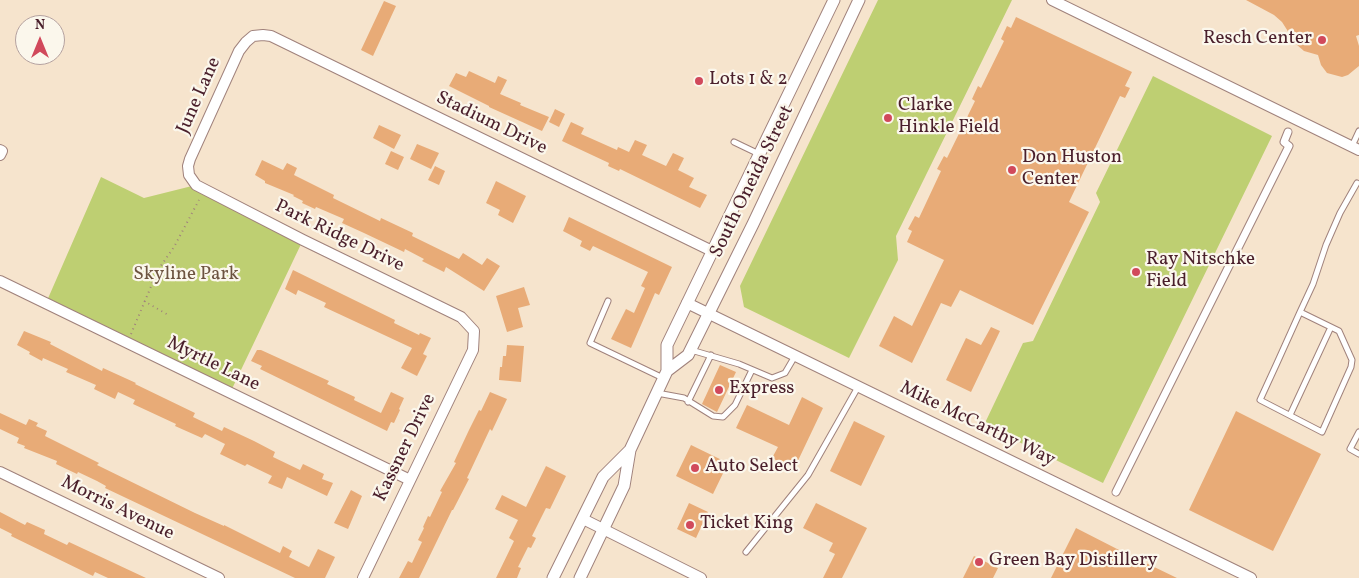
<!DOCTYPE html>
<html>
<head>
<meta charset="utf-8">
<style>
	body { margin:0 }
	#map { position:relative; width:1359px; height:578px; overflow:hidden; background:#f6e4cd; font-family:Vollkorn,serif }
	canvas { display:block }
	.north { position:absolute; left:15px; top:15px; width:50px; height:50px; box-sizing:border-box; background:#fbf7ec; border:1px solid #b4a19f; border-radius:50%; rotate:0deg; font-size:14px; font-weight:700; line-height:20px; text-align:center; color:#4a1f2b }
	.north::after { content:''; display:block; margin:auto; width:18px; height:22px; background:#d1495b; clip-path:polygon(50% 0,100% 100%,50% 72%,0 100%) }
</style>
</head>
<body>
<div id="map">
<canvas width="1359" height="578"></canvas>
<div class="north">N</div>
</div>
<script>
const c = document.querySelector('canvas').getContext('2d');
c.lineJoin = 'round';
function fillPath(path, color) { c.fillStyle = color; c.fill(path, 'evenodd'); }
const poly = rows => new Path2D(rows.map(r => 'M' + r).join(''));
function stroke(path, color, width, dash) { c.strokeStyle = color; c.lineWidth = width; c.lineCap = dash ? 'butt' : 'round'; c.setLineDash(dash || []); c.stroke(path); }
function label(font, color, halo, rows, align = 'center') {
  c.font = font + ' Vollkorn,serif'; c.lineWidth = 4.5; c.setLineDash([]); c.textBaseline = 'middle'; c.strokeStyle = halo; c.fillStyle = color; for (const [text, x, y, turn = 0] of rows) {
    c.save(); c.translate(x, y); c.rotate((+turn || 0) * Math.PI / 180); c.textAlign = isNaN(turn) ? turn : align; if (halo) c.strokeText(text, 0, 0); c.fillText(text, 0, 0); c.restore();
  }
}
fillPath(poly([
	[878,0,1012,0,896,236,898,260,849,358,744,307,740,286],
	[1153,76,1272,136,1103,483,984,425,1023,343,1033,341,1100,202,1096,193],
	[101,177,144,198,196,185,303,240,230,393,46,303]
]), '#becf72');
fillPath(poly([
	[1246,0,1359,0,1359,35,1356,36,1359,46,1359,66,1348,75,1342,77,1327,73,1321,65,1318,55,1304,51,1296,44,1282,22,1274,15],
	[384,1,396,6,373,56,361,50],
	[1016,17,1132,72,1125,86,1130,88,1125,98,1120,96,1069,202,1089,212,1033,325,960,290,951,307,941,303,912,363,879,346,894,316,912,326,944,260,907,242,912,231,908,229,915,216,919,218,941,171,937,169,944,156,947,158,975,101,972,99,978,86,981,88,1004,41,1001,39,1007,26,1011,28],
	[469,71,495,83,498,76,507,80,500,94,521,103,520,105,549,117,542,131,489,107,489,106,449,86,456,73,466,77],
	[555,109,565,114,559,127,549,122],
	[571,122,584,128,581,134,617,150,618,147,629,152,635,140,647,145,642,155,666,166,673,153,684,158,678,170,694,178,689,187,707,195,700,208,620,169,619,171,608,166,609,163,562,141],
	[379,125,401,135,394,149,373,138],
	[417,144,439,153,431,169,410,159],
	[391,151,404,157,398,170,385,164],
	[262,160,283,170,287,163,297,168,294,175,334,195,333,198,380,221,381,218,413,233,412,236,459,259,463,253,482,265,487,258,500,266,484,291,446,267,444,272,422,261,424,259,405,249,404,252,364,233,342,223,344,219,316,207,315,209,302,203,303,201,293,196,294,195,265,183,265,181,255,175],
	[435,166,445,171,439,185,428,180],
	[496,181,526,196,513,223,498,215,500,210,486,203],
	[569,217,672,267,659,295,655,293,631,348,611,339,626,309,634,313,645,288,641,286,648,272,593,246,590,251,580,246,582,241,563,231],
	[293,270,395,320,394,323,419,335,420,333,431,338,423,354,427,356,417,376,401,368,412,348,324,307,326,303,298,290,296,295,285,289],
	[524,287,530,305,518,308,523,327,507,332,496,296],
	[991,327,1000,331,971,392,946,380,966,338,981,345],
	[24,331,51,342,50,344,102,371,103,368,136,383,135,384,195,413,193,417,222,431,224,427,254,441,275,452,273,457,300,470,303,464,324,474,322,479,333,483,327,496,287,477,282,489,268,483,272,476,247,464,245,466,220,454,225,444,205,434,202,438,175,426,176,424,133,404,135,400,118,392,115,399,94,389,96,385,66,372,68,369,43,358,42,361,29,354,30,352,17,345],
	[507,345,524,346,521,382,499,380,500,367,502,367,503,356,506,356],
	[257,350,261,350,329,381,327,384,355,397,354,400,381,413,391,392,404,398,399,409,400,410,394,423,391,422,387,431,260,369,262,366,251,361],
	[720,365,736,372,717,412,702,404],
	[490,392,507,399,492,431,490,429,467,478,469,479,453,510,452,510,419,578,399,578,408,561,412,563,422,542,418,540,424,528,423,527,428,516,430,517,442,492,440,491,456,463,454,462,469,430,479,410,481,411],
	[802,397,823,408,794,469,772,458,778,447,736,428,747,405,789,425],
	[1236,411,1321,454,1273,551,1189,510],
	[0,413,26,425,29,419,38,423,36,426,47,431,45,436,99,463,97,465,195,513,224,526,224,525,280,553,283,546,292,551,289,557,309,567,318,549,335,557,325,578,295,578,105,488,106,486,97,481,78,472,77,474,56,464,57,461,24,448,25,446,17,443,19,438,0,429],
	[854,421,885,436,861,486,830,471],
	[691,445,728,463,713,494,676,476],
	[546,466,566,476,550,509,546,508,532,536,536,538,531,548,528,547,518,567,521,568,517,578,496,578,514,541,509,538,518,520,495,509,502,495,526,507],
	[351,490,362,496,348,529,334,523],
	[689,503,708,512,696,538,677,529],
	[816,503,867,528,842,578,823,578,835,554,829,551,833,543,803,528],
	[0,512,25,525,27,522,45,530,44,534,67,545,69,542,146,578,108,578,95,572,93,576,11,536,12,534,0,528],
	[1076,528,1121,551,1177,578,1051,578],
	[974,556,998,568,993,578,963,578]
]), '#e8ab77');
const service = poly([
	[734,142,759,154],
	[1352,146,1359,131],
	[608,301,590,343,663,378],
	[1300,312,1339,331,1352,360,1351,367,1322,432,1260,400,1277,363,1300,312,1313,284,1326,245,1340,213,1357,183],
	[691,350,739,364,772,378,785,373,795,356],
	[657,393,684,398,713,416,723,417,735,405,752,370],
	[688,402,711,355],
	[1290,415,1331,327],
	[1359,432,1350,449,1359,454],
	[746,552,808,475,858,387]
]);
const pedestrian = poly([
	[1116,492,1289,146,1284,142,1288,132]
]);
const minor = poly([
	[1052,0,1359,150],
	[0,150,2,151,0,155],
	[0,281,410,480],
	[687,303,1251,578],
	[0,472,219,578],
	[583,519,701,578],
	[363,578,473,350,474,331,461,317,303,240,196,185,189,175,188,166,190,159,239,51,246,42,253,36,263,35,271,36,712,251]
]);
const tertiary = poly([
	[667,371,688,355,753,224,859,0],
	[553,578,603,477,630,450],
	[580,578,624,486,630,450,667,371,667,345,834,0]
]);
stroke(service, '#a0827c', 7);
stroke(pedestrian, '#a0827c', 9);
stroke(minor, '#a0827c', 12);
stroke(tertiary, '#a0827c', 13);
stroke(poly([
	[144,301,170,316],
	[131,334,158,270,174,247,199,200]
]), '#a0827c', 2, [1, 4]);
stroke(service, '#fff', 5);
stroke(pedestrian, '#fff', 7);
stroke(minor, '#fff', 10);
stroke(tertiary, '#fff', 11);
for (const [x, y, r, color] of [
	[1322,40,5,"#d1495b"],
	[699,81,5,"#d1495b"],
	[888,118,5,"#d1495b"],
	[1012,170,5,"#d1495b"],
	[1136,272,5,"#d1495b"],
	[719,390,5,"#d1495b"],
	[695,468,5,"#d1495b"],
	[690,525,5,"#d1495b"],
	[979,562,5,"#d1495b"]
]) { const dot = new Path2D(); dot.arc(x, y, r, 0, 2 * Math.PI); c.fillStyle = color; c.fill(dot); stroke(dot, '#fbf7ec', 2); }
label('19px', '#4a1f2b', '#fbf7ec', [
	["Resch Center",1312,40,"right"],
	["Lots 1 & 2",709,81],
	["Clarke",898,107],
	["Hinkle Field",898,129],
	["Don Huston",1022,159],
	["Center",1022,181],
	["Ray Nitschke",1146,261],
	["Field",1146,283],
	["Express",729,390],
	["Auto Select",705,468],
	["Ticket King",700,525],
	["Green Bay Distillery",989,562]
], 'left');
label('19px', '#4a1f2b', '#fbf7ec', [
	["June Lane",200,96,-66],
	["Stadium Drive",491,124,26],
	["South Oneida Street",753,182,-64],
	["Park Ridge Drive",339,237,26],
	["Myrtle Lane",213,365,26],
	["Mike McCarthy Way",977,425,26],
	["Kassner Drive",406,448,-64],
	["Morris Avenue",117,509,26]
]);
label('19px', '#6d5440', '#fbf7ec', [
	["Skyline Park",186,276]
]);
</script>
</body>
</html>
